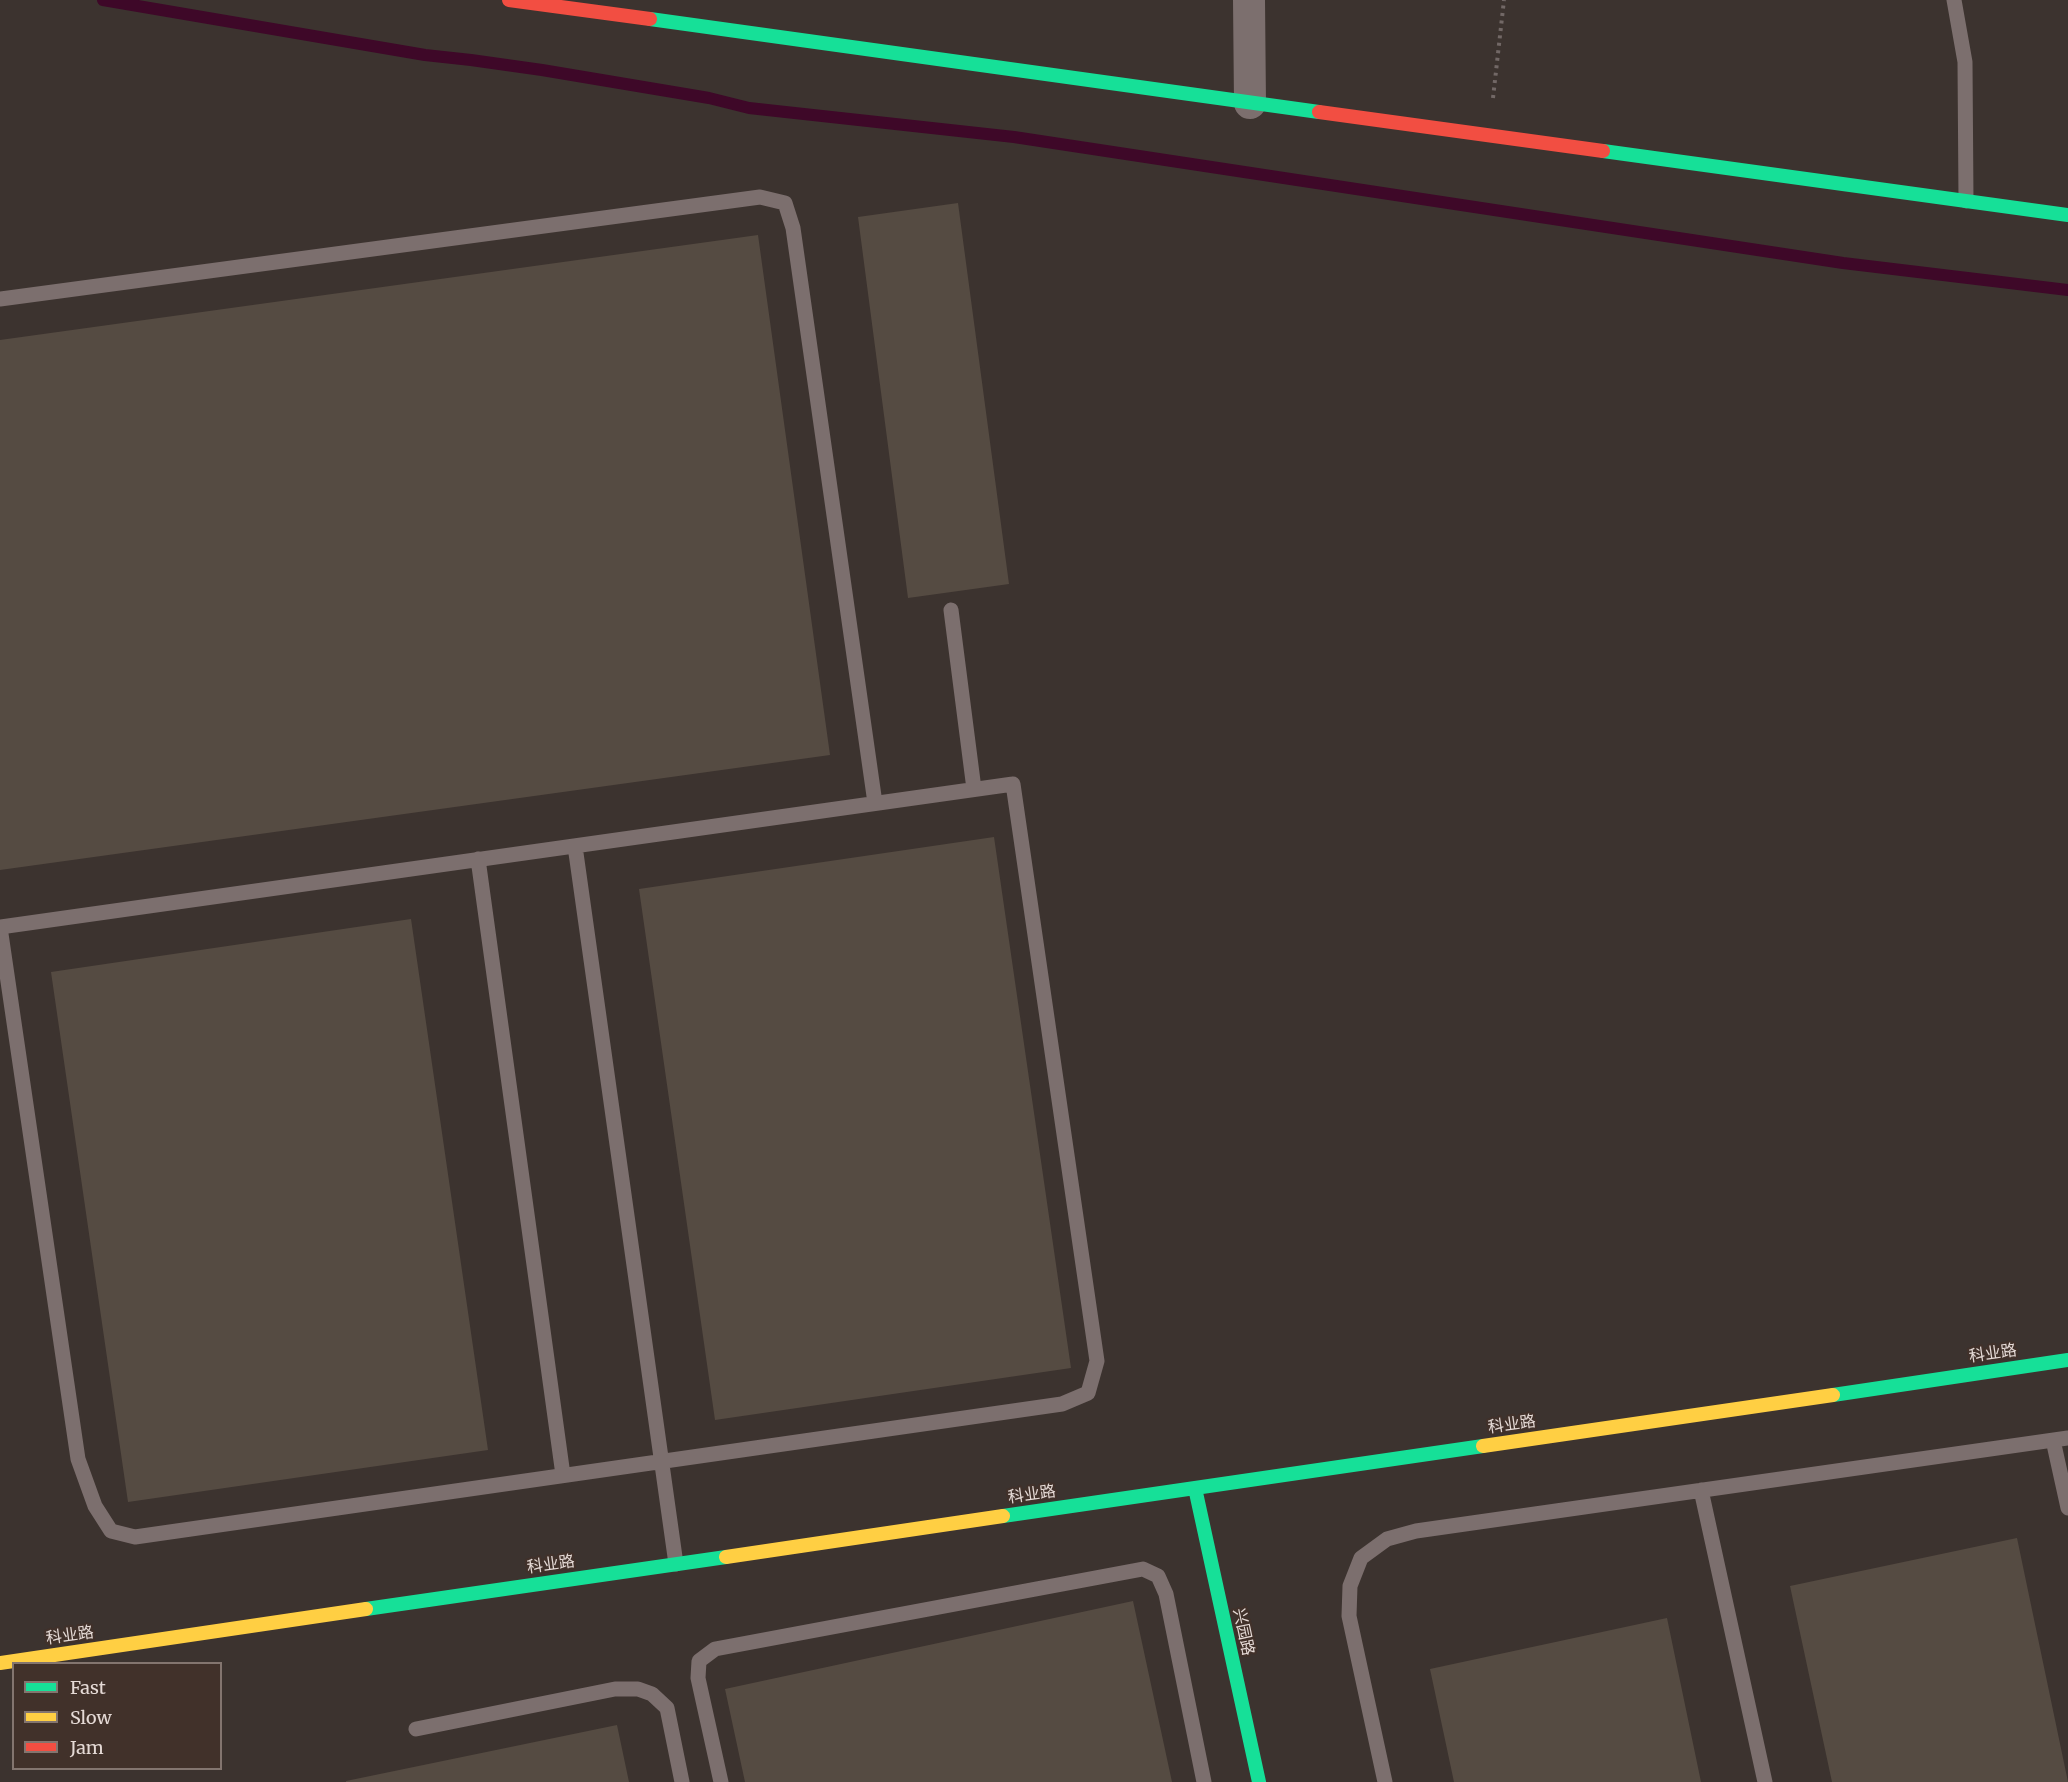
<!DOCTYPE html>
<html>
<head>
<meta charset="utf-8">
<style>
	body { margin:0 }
	#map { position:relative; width:2068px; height:1782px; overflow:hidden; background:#3c332f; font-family:Merriweather,serif }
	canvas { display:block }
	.legend { position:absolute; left:12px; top:1662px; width:210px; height:108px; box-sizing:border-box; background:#41312a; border:2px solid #83756f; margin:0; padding:8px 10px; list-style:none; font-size:18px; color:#e5dad6 }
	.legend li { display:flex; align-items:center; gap:12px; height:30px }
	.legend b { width:30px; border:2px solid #83756f }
</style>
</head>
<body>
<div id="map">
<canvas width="2068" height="1782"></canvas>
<ul class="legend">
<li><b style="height:8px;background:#16e098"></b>Fast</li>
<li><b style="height:8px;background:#ffcf43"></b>Slow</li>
<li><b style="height:8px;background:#f24e42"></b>Jam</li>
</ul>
</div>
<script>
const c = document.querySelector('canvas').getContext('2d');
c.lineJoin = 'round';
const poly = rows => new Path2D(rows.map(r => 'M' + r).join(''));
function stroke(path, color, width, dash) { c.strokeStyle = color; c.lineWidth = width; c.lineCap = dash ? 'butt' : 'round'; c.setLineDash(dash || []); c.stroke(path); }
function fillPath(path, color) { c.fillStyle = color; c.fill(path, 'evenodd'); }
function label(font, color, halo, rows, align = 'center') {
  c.font = font + ' Merriweather,"Noto Sans SC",serif'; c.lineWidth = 4.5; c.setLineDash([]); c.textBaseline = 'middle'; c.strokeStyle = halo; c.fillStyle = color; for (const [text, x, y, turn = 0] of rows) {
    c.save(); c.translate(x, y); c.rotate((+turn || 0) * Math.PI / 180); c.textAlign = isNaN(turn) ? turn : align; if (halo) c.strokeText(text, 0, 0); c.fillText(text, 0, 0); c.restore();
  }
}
stroke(poly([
	[103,0,425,55,471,60,542,70,709,98,749,108,1014,137,1843,263,2068,290]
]), '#3e0828', 12);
fillPath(poly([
	[958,203,1009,584,908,598,858,217],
	[758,235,830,755,0,870,0,340],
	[994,837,1071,1368,715,1420,639,889],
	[411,919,488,1450,128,1502,51,972],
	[2017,1538,2068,1782,1832,1782,1790,1586],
	[1133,1601,1172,1782,745,1782,725,1689],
	[1667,1618,1701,1782,1454,1782,1430,1669],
	[617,1725,629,1782,346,1782,346,1781]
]), '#554b42');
stroke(poly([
	[1493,98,1504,0]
]), '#726866', 4, [3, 4.5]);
stroke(poly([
	[1954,0,1965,62,1966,201],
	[0,299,760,197,785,203,793,228,875,803],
	[951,610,974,789],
	[1013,784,1097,1361,1088,1393,1062,1404,135,1537,111,1531,95,1506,78,1459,0,927,1013,784],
	[575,846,676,1564],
	[478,859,563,1475],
	[2053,1440,2068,1508],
	[1701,1490,1765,1782],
	[416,1729,615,1689,638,1689,652,1694,667,1708,682,1782],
	[721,1782,698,1678,699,1661,715,1649,1143,1569,1158,1576,1166,1594,1204,1782],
	[1385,1782,1349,1616,1350,1586,1361,1558,1387,1539,1416,1531,2068,1438]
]), '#7c6f6e', 15);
stroke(poly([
	[1249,0,1250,103]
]), '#7c6f6e', 32);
stroke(poly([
	[650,19,1319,112],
	[1603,151,2068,215],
	[1833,1395,2068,1360],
	[1195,1488,1259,1782],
	[1003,1516,1483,1446],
	[366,1609,726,1557]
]), '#16e098', 14);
stroke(poly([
	[1483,1446,1833,1395],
	[726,1557,1003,1516],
	[0,1663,366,1609]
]), '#ffcf43', 14);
stroke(poly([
	[509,0,650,19],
	[1319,112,1603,151]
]), '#f24e42', 14);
label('16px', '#e5dad6', '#41312a', [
	["科业路",1993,1354,-8],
	["科业路",1512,1425,-8],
	["科业路",1032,1495,-8],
	["科业路",551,1565,-8],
	["兴园路",1243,1632,78],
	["科业路",70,1636,-8]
]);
</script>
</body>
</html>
